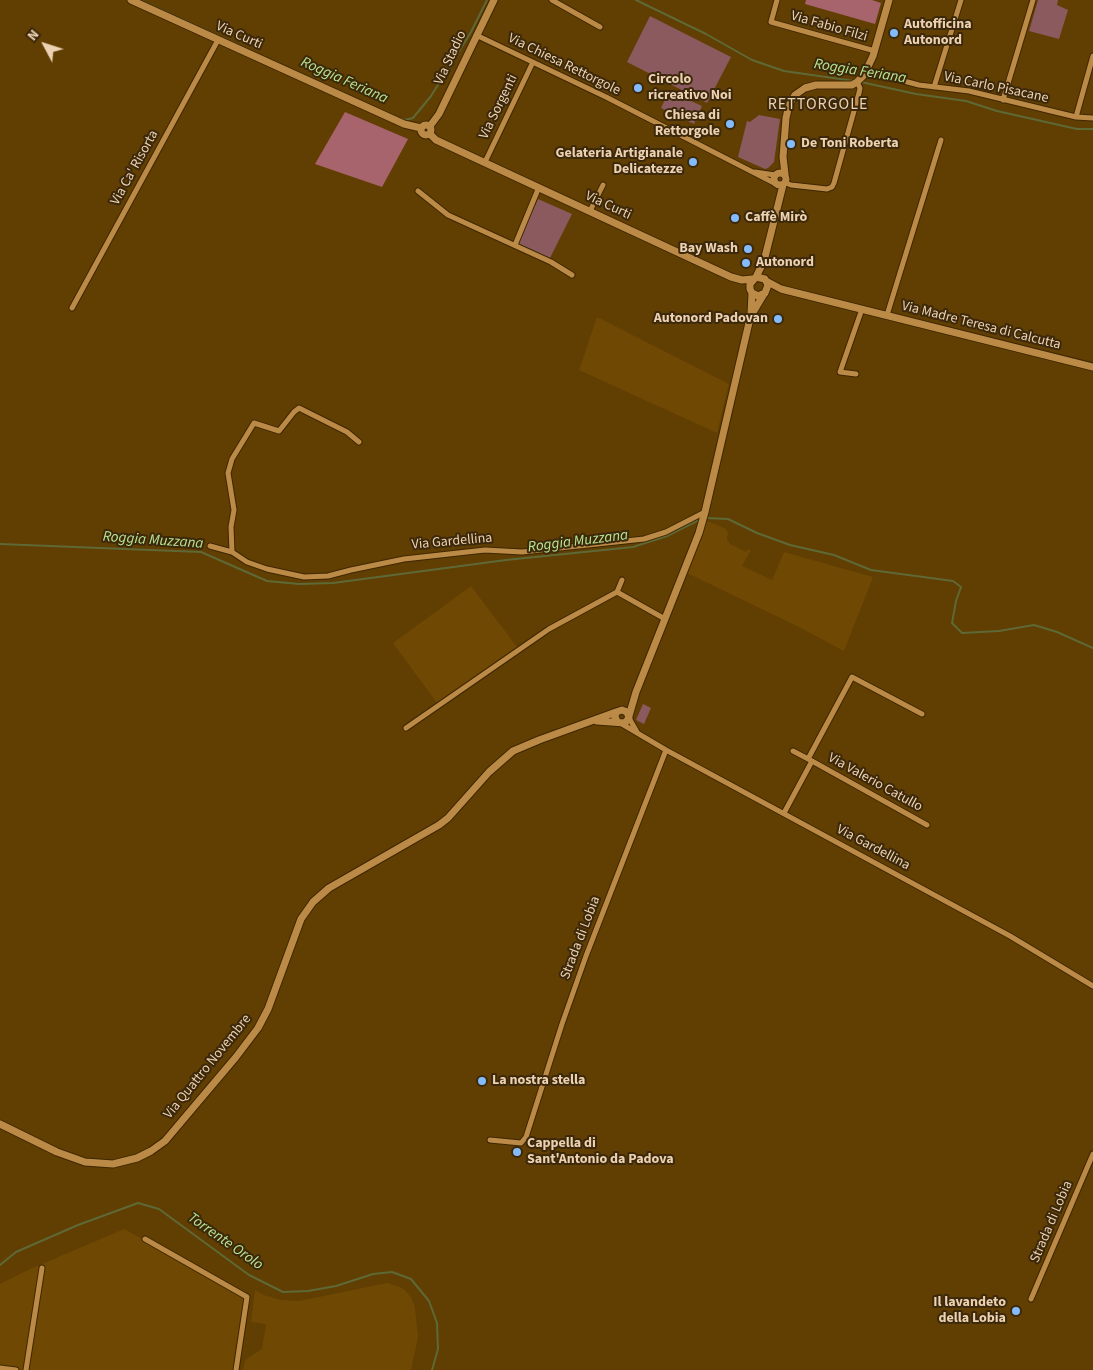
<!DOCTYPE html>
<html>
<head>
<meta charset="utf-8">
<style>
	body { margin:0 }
	#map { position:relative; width:1093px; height:1370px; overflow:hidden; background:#613e02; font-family:"Source Sans 3",sans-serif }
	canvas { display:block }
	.north { position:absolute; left:20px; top:20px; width:50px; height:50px; -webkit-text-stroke:4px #3c280b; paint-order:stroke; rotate:310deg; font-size:14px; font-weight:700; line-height:20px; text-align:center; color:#ecd2b2 }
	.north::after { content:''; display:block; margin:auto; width:18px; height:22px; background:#ecd2b2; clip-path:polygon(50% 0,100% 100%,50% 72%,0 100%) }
</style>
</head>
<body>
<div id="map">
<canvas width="1093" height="1370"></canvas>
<div class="north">N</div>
</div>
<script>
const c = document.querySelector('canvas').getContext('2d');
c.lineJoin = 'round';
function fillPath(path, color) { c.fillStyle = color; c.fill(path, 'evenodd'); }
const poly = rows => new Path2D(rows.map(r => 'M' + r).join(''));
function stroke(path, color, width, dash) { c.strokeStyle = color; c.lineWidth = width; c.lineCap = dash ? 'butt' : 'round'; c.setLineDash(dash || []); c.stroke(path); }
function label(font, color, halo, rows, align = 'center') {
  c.font = font + ' "Source Sans 3",sans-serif'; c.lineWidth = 4; c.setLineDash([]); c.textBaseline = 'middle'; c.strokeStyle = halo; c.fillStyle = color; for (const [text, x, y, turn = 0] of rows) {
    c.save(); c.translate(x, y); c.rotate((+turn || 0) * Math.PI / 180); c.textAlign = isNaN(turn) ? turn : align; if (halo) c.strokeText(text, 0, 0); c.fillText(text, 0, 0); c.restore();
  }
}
fillPath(poly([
	[597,317,729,384,717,433,579,370],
	[706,522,710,522,726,529,728,532,727,539,730,544,746,552,748,549,751,550,742,566,772,580,784,552,873,577,844,651,799,627,687,573,689,561],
	[471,586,517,647,437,703,393,643],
	[124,1229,249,1297,237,1370,0,1370,0,1284,28,1270],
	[387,1283,398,1286,405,1290,412,1299,415,1308,418,1337,411,1370,243,1370,245,1360,262,1349,266,1324,251,1322,255,1290,264,1295,281,1300,299,1301]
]), '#6f4804');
fillPath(poly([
	[1038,0,1058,0,1057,5,1068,10,1059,39,1029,31],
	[650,16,731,57,707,103,627,62],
	[669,91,702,106,694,124,661,108],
	[759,115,780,119,774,162,768,168,765,169,738,157,747,121,750,122],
	[538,199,572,214,548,262,517,245],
	[643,704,651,708,644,724,636,720]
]), '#8a5a5f');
fillPath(poly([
	[806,0,872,0,881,3,875,24,805,4],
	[345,112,408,139,382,187,315,164]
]), '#a8646c');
stroke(poly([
	[140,0,247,49],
	[636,0,706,34,752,60,784,71,854,81],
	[861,82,916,94,966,101,997,111,1077,129,1093,129],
	[401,119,405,120,413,118,431,96,471,32,487,0],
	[706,518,728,519,757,533,790,545,834,555,871,570,953,581,961,587,956,601,952,623,962,633,999,631,1034,625,1057,632,1093,648],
	[0,544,201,552,267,581,299,584,333,583,506,560,633,547,667,536,701,519],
	[0,1265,16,1252,78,1225,138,1203,159,1209,249,1275,283,1292,308,1291,336,1286,373,1274,392,1272,411,1279,429,1301,437,1323,438,1349,432,1370]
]), '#5e6936', 2);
const minor = poly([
	[552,0,600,27],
	[777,0,771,22,875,51],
	[476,35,606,97,776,184],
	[866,71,919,85,969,91,1076,117,1093,118],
	[934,87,961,0],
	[1003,100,1033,0],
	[1076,117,1093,56],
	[485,162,533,62],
	[755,172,775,175],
	[786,183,791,185,827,189,832,187,834,183,859,93,860,88,857,82],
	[418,191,448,215,551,262,572,275],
	[590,211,603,185],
	[515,245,539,187],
	[72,308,218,40],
	[887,315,941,140],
	[856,374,840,372,862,309],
	[210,546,232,552,247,562,267,569,304,577,328,576,351,570,404,559,485,550,522,552,644,539,666,532,705,512],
	[232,552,231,527,234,510,228,473,232,459,254,423,279,431,294,412,299,408,347,432,359,442],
	[622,580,617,592,665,619],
	[629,718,637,732],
	[622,724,666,750,1010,936,1093,986],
	[406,728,549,629,617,592],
	[808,759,852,677,922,714],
	[812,761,927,825],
	[784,813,812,761,793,751],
	[490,1140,521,1143,526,1137,562,1024,586,956,666,750],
	[145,1239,247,1297,236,1370],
	[1031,1299,1093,1154],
	[0,1368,16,1370],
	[26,1370,42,1268]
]);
const tertiary = poly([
	[131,0,404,124,421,128],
	'421 130a5 5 0 1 1 10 0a5 5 0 1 1-10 0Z',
	[430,126,439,114,494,0],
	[430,134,436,140,731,277,742,280,752,279],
	'774 179a6 6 0 1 1 12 0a6 6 0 1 1-12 0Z',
	[785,174,783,157,786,118,789,105,795,95,805,88,816,85,852,85,857,82,864,75,873,56,889,0],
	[756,277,764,261,783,185],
	[768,282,781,289,1093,367],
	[752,314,764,294],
	[629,716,636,692,699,533,705,512,751,314,752,293,750,289,750,284,756,277,765,279,768,285,765,293,758,296,752,293],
	[597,721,625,723,629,718,627,712,622,710,616,712,615,717,617,721],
	[0,1124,57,1152,85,1162,113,1164,137,1158,151,1151,165,1141,236,1057,258,1028,268,1009,301,919,313,902,329,888,439,825,448,818,489,772,513,751,539,740,616,712]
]);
stroke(minor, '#3f2701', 7);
stroke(tertiary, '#3f2701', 9);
stroke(minor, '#bc8a47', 5);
stroke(tertiary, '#bc8a47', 7);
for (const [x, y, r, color] of [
	[894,33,5,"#84bcfb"],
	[638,88,5,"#84bcfb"],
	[730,124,5,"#84bcfb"],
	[791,144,5,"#84bcfb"],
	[693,162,5,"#84bcfb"],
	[735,218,5,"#84bcfb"],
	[748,249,5,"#84bcfb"],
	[746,263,5,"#84bcfb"],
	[778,319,5,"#84bcfb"],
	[482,1081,5,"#84bcfb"],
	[517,1152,5,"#84bcfb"],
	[1016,1311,5,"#84bcfb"]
]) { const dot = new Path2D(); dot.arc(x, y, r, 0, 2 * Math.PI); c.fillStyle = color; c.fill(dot); stroke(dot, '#3c280b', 2); }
label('bold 14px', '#ecd2b2', '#3c280b', [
	["Autofficina",904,25],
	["Autonord",904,41],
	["Circolo",648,80],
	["ricreativo Noi",648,96],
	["Chiesa di",720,116,"right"],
	["Rettorgole",720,132,"right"],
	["De Toni Roberta",801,144],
	["Gelateria Artigianale",683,154,"right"],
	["Delicatezze",683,170,"right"],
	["Caffè Mirò",745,218],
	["Bay Wash",738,249,"right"],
	["Autonord",756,263],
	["Autonord Padovan",768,319,"right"],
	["La nostra stella",492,1081],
	["Cappella di",527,1144],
	["Sant'Antonio da Padova",527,1160],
	["Il lavandeto",1006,1303,"right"],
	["della Lobia",1006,1319,"right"]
], 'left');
label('14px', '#ecd2b2', '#3c280b', [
	["Via Fabio Filzi",829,27,16],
	["Via Curti",239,36,24],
	["Via Stadio",451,58,-65],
	["Via Chiesa Rettorgole",564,65,26],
	["Via Carlo Pisacane",996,88,12],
	["Via Sorgenti",499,107,-64],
	["Via Ca' Risorta",135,168,-61],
	["Via Curti",608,206,25],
	["Via Madre Teresa di Calcutta",981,326,14],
	["Via Gardellina",452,542,-5],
	["Via Valerio Catullo",875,783,29],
	["Via Gardellina",873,848,28],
	["Strada di Lobia",581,938,-69],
	["Via Quattro Novembre",208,1067,-51],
	["Strada di Lobia",1052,1222,-67]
]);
label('italic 15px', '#b7e693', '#3c280b', [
	["Roggia Feriana",860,72,9],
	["Roggia Feriana",344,81,24],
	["Roggia Muzzana",153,541,4],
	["Roggia Muzzana",578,542,-7],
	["Torrente Orolo",225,1242,35]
]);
c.letterSpacing = '1px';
label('16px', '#ecd2b2', '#3c280b', [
	["RETTORGOLE",818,105]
]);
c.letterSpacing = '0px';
</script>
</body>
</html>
